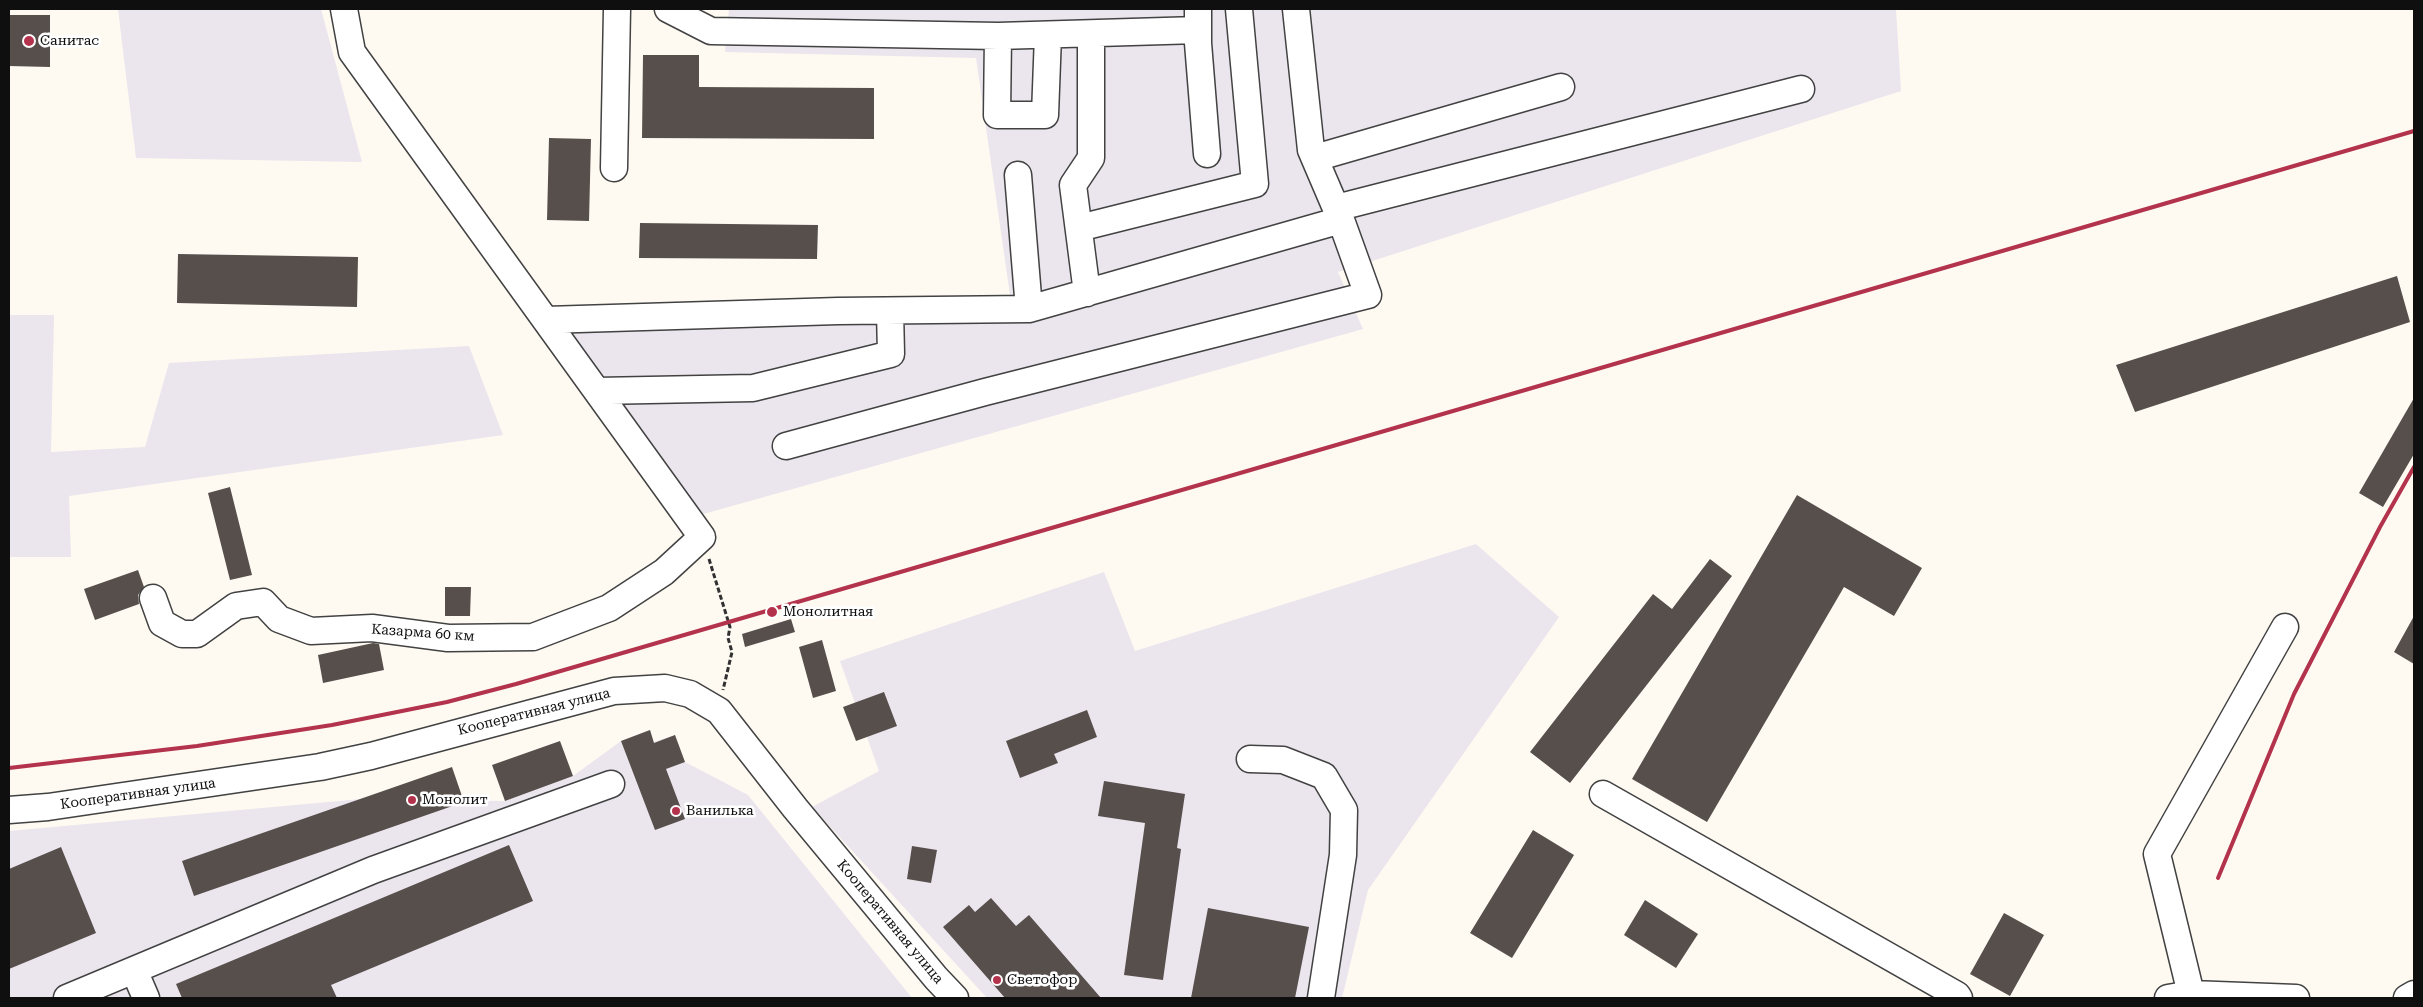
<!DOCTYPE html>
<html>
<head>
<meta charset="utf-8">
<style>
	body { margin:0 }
	#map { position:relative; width:2423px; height:1007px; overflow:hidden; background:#fefaf2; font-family:"Roboto Serif",serif }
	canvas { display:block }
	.frame { position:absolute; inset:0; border:10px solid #0f0f0f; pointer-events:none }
</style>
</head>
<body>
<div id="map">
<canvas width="2423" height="1007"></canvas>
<div class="frame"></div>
</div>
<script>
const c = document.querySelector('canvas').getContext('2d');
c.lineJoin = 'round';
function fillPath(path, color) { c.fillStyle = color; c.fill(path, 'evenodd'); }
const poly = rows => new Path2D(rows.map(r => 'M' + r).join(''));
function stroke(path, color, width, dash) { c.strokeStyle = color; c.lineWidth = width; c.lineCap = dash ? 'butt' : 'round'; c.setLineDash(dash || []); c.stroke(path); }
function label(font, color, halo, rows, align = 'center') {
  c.font = font + ' "Roboto Serif",serif'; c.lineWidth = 5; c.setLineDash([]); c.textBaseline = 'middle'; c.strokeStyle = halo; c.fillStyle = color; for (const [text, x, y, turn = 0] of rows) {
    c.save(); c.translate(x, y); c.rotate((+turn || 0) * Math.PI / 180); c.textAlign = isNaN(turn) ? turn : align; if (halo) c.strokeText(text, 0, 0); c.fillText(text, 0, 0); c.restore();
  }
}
fillPath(poly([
	[118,9,321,9,362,162,136,158],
	[729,9,1896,9,1901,91,1338,272,1363,329,700,515,560,327,1013,316,976,58,725,52],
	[9,315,54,315,51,452,145,447,169,363,469,346,503,435,69,496,71,557,9,557],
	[1476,544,1559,617,1368,890,1342,998,987,998,812,807,879,771,840,661,1104,572,1135,651],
	[650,730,654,742,675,735,685,762,748,795,912,998,9,998,9,831,361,799,505,801,573,776,621,741]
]), '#ebe5ed');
fillPath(poly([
	[9,15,50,15,50,67,9,66],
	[643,55,699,55,699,87,874,88,874,139,642,138],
	[549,138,591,139,589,221,547,220],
	[640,223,818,225,817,259,639,258],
	[178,254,358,257,357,307,177,303],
	[2397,276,2410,322,2135,412,2116,365],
	[2414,398,2414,454,2383,507,2359,493],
	[230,487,252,575,230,580,208,493],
	[1797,495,1922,568,1894,616,1844,587,1707,822,1632,779],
	[1710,559,1732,576,1570,783,1530,752,1653,594,1672,609],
	[138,570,144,587,138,595,139,604,95,620,84,589],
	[445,587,471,587,470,616,445,616],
	[2414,616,2414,664,2394,652],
	[791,619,795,632,745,647,742,634],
	[822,640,836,691,813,698,799,647],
	[373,643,379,644,384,670,323,683,318,655],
	[884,692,897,726,856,741,843,707],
	[1087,710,1097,737,1054,754,1058,763,1020,778,1006,741],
	[650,730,654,743,675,735,685,762,666,769,685,819,655,830,621,741],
	[560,741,573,776,505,801,492,765],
	[452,767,464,802,194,896,182,861],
	[1104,781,1185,794,1177,848,1181,849,1163,980,1124,975,1145,823,1098,816],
	[1533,830,1574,855,1512,958,1470,933],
	[509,845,533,901,331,985,337,998,182,998,176,984],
	[912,846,937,850,931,883,907,879],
	[61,847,96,933,9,969,9,869],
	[991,898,1016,926,1029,915,1101,998,1005,998,943,927,969,905,975,912],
	[1645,900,1698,934,1676,968,1624,935],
	[1208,908,1309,927,1295,998,1191,998],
	[2004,913,2044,935,2010,996,1970,974]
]), '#574f4c');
const minor = poly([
	[668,9,711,31,998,36,1198,30],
	[1198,9,1198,43,1207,154],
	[998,36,997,115,1045,115,1048,35],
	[1315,158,1561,87],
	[614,168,617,9],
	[1018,175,1029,309],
	[1336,208,1801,89],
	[1079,228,1255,184,1239,9],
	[1087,293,1073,185,1091,158,1091,34],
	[546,320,838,311,1029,309,1341,220,1311,150,1296,9],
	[597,391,753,388,891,354,890,311],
	[786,446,985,392,1368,295,1341,220],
	[153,598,162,623,182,634,197,634,236,606,263,602,279,619,311,631,372,628,448,638,533,637,609,608,664,572,702,537,352,52,344,9],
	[2285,627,2157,854,2191,994,2296,998],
	[1250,759,1283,760,1324,776,1344,810,1343,855,1321,998],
	[1603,794,1957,995,1959,998],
	[9,810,48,807,320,767,371,756,614,691,665,688,690,694,719,711,795,808,936,978,955,998],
	[134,970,146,998],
	[67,998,373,870,611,784],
	[2168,998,2191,994],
	[2407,998,2414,994]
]);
stroke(minor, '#424242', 29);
stroke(poly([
	[709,559,730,627,728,638,732,652,723,690]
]), '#313131', 3, [5, 2.5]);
stroke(minor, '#fff', 26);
stroke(poly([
	[9,768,197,746,332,725,447,702,516,684,2414,131],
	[2218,878,2294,694,2380,527,2414,467]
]), '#b3334d', 4);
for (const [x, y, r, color] of [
	[29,41,6,"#b3334d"],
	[772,612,6,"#b3334d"],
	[412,800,5,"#b3334d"],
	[676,811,5,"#b3334d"],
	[997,980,5,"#b3334d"]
]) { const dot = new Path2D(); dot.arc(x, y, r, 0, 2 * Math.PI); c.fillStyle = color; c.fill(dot); stroke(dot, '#fff', 2); }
label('14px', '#0f0f0f', '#fff', [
	["Санитас",40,41],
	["Монолитная",783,612],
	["Монолит",422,800],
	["Ванилька",686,811],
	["Светофор",1007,980]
], 'left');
label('14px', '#0f0f0f', '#fff', [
	["Казарма 60 км",423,633,4],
	["Кооперативная улица",534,712,-14],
	["Кооперативная улица",138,794,-8],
	["Кооперативная улица",890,922,50]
]);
</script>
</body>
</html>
